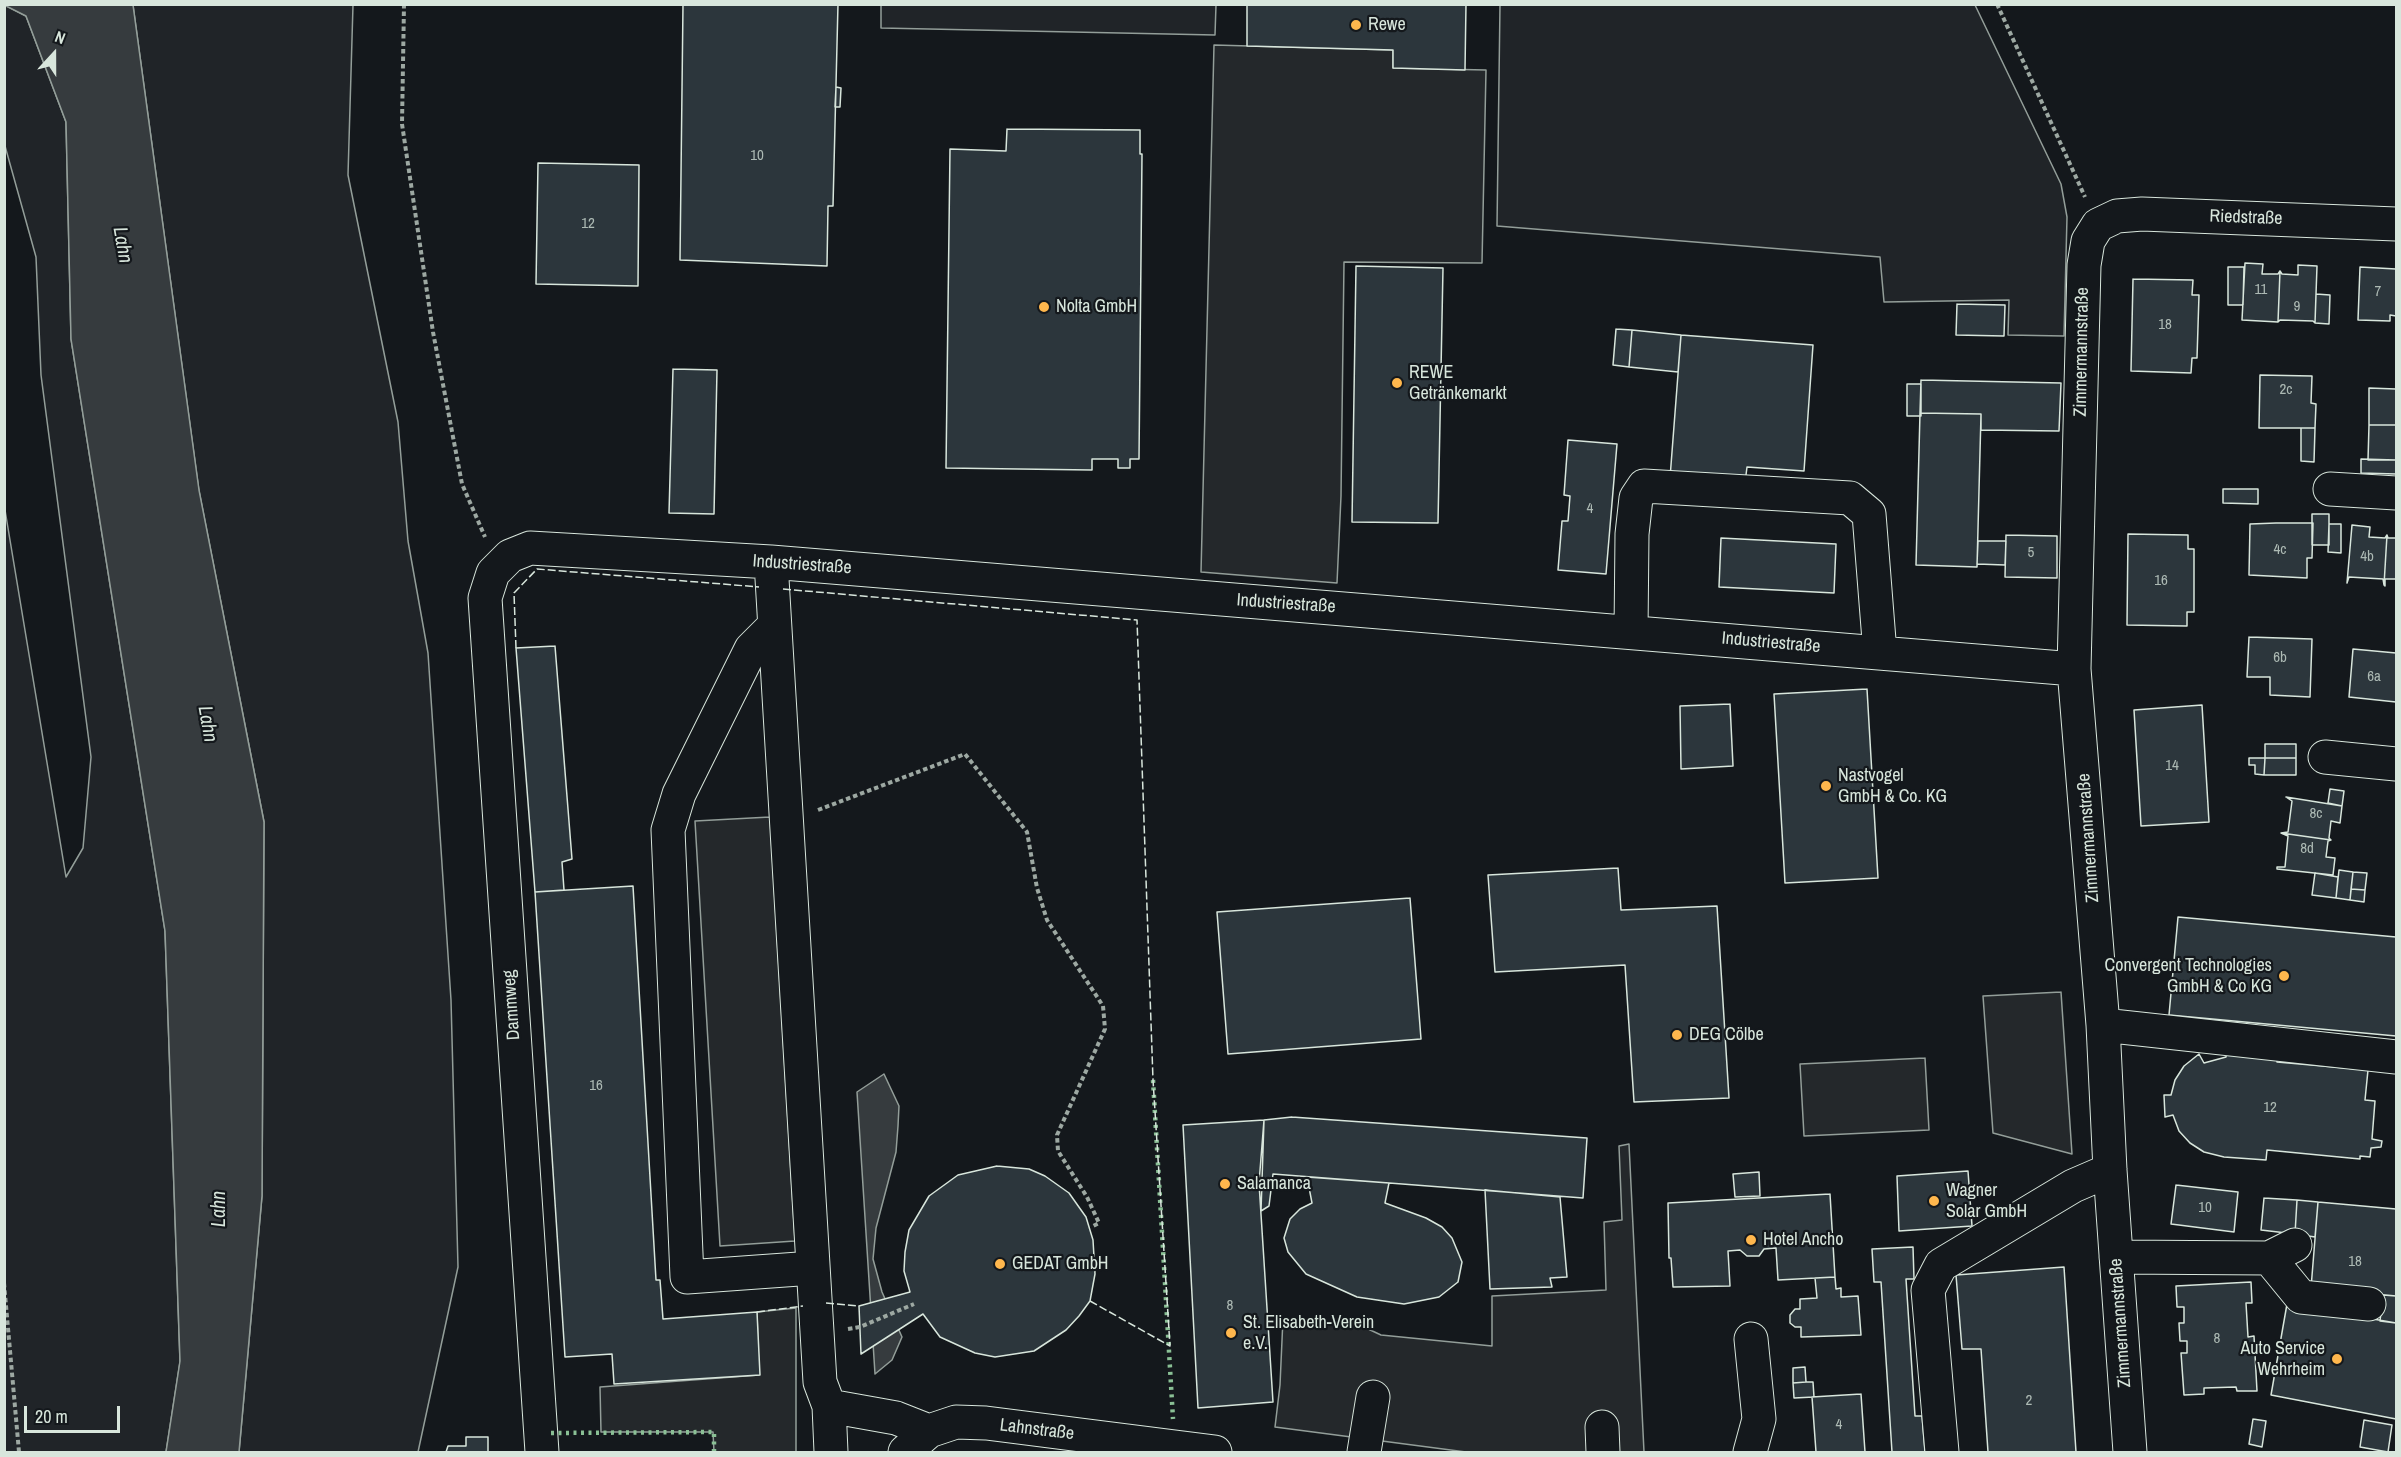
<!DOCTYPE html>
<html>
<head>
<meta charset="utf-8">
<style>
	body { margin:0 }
	#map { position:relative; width:2401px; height:1457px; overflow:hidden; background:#14181c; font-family:"Archivo Narrow",sans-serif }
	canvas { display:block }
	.frame { position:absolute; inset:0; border:6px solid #d8e6dc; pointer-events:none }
	.north { position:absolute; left:24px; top:24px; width:60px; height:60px; -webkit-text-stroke:4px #14181c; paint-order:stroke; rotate:21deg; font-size:16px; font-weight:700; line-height:24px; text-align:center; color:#d8e6dc }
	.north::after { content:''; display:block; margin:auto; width:21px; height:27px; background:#d8e6dc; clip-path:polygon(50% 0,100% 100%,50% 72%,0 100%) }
	.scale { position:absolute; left:24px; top:1406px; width:96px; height:27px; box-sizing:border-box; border:3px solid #d8e6dc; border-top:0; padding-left:8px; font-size:18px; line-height:21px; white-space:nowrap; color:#d8e6dc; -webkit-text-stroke:4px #14181c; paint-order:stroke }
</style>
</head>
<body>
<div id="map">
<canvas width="2401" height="1457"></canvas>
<div class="frame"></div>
<div class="north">N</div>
<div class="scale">20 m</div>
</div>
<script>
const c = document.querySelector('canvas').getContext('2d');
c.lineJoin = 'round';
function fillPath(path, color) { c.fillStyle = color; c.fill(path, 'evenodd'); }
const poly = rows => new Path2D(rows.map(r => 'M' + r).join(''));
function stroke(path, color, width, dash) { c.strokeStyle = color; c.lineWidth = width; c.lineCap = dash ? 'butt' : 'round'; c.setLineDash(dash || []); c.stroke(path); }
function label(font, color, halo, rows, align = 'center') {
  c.font = font + ' "Archivo Narrow",sans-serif'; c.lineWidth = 4.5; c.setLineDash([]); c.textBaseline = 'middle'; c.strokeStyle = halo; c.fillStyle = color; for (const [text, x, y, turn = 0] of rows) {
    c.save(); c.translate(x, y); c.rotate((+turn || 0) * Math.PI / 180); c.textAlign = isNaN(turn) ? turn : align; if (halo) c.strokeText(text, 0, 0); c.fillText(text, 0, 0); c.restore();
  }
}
const green = poly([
	[5,5,26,16,66,122,71,339,165,931,180,1362,166,1452,5,1452,4,504,66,877,83,848,91,757,41,375,36,257,5,146,5,5],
	[133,5,353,5,348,175,398,422,408,541,428,653,451,1000,458,1267,418,1452,239,1452,262,1196,264,822,199,491,133,5],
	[881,5,1216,5,1215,35,881,28,881,5],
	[1500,5,1975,5,2061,184,2067,217,2064,336,2008,335,2009,300,1884,302,1880,257,1497,226,1500,5]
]);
fillPath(green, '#202428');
stroke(green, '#939e99', 1.5);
const parking = poly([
	[1214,45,1393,50,1393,68,1486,70,1482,263,1344,262,1341,496,1337,583,1201,572,1214,45],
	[770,817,795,1241,720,1246,695,821,770,817],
	[2061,992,2072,1154,1993,1133,1983,996,2061,992],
	[1925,1058,1929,1130,1804,1136,1800,1064,1925,1058],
	[1629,1144,1644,1452,1466,1452,1275,1427,1280,1385,1283,1318,1366,1328,1381,1335,1492,1346,1492,1296,1606,1290,1604,1222,1622,1220,1619,1146,1629,1144],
	[796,1308,796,1452,714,1452,713,1432,601,1432,600,1387,759,1375,757,1312,796,1308]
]);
fillPath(parking, '#24282b');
stroke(parking, '#939e99', 1.5);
const water = poly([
	[4,5,133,5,199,490,264,822,262,1196,239,1452,166,1452,180,1361,165,931,71,339,66,122,26,16,4,5],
	[884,1074,899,1106,898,1126,896,1152,876,1228,873,1259,882,1292,902,1337,892,1360,875,1374,857,1092,884,1074]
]);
fillPath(water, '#363b3e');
stroke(water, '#939e99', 1.5);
const building = poly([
	[683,4,838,4,833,206,828,206,827,266,680,260,683,4],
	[1247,4,1466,4,1465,70,1393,68,1393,50,1247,46,1247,4],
	[836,87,841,88,840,107,835,107,836,87],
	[1007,129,1140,130,1140,154,1142,154,1139,459,1130,459,1130,468,1118,468,1118,459,1092,459,1092,470,946,468,950,149,1006,151,1007,129],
	[538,163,639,165,638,286,536,284,538,163],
	[2245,263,2263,264,2262,274,2278,274,2280,271,2278,322,2242,320,2245,263],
	[2298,265,2317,266,2315,323,2313,321,2280,320,2278,322,2280,271,2282,274,2298,275,2298,265],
	[1356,266,1443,268,1438,523,1352,522,1356,266],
	[2228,267,2244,267,2243,305,2228,305,2228,267],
	[2360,267,2396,269,2396,316,2390,315,2390,321,2358,320,2360,267],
	[2133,279,2193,280,2192,295,2199,295,2197,358,2192,358,2191,373,2131,371,2133,279],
	[2316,294,2330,295,2329,324,2315,323,2316,294],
	[1957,304,2005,305,2004,336,1956,335,1957,304],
	[1616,329,1632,330,1629,367,1613,365,1616,329],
	[1632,330,1681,335,1678,372,1629,367,1632,330],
	[1681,335,1813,345,1804,471,1747,467,1745,483,1670,478,1681,335],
	[673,369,717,370,714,514,669,513,673,369],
	[2260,375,2312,376,2311,403,2316,404,2315,428,2259,428,2260,375],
	[1921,380,2061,383,2059,431,1981,430,1981,414,1920,413,1921,380],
	[1907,384,1921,384,1921,416,1907,416,1907,384],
	[2369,388,2396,389,2396,425,2369,425,2369,388],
	[1920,413,1981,414,1977,567,1916,565,1920,413],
	[2369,425,2396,425,2396,460,2368,460,2369,425],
	[2301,428,2315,428,2314,462,2301,461,2301,428],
	[1568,440,1617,444,1606,574,1558,570,1562,521,1568,521,1570,496,1564,495,1568,440],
	[2361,459,2396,460,2396,474,2361,473,2361,459],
	[2223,489,2258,489,2258,504,2223,503,2223,489],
	[2312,514,2329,514,2329,545,2312,545,2312,514],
	[2276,523,2313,523,2312,558,2307,558,2307,578,2249,575,2250,524,2276,523],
	[2329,524,2341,524,2341,553,2328,552,2329,524],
	[2352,525,2370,527,2369,537,2385,538,2387,535,2384,585,2383,579,2349,577,2347,583,2352,525],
	[2128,534,2188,535,2188,549,2194,549,2194,612,2187,612,2187,626,2127,625,2128,534],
	[2006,535,2057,536,2057,578,2005,577,2006,535],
	[2387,535,2388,538,2396,538,2396,579,2385,579,2385,586,2384,585,2387,535],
	[1721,538,1836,544,1834,593,1719,587,1721,538],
	[1978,541,2006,541,2005,565,1977,564,1978,541],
	[2249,637,2312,639,2310,697,2270,695,2270,677,2247,677,2249,637],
	[555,646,572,859,562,862,564,890,535,892,516,648,555,646],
	[2353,649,2396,653,2396,702,2349,697,2353,649],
	[1867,689,1878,878,1785,883,1774,694,1867,689],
	[1730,704,1733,766,1681,769,1680,706,1730,704],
	[2202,705,2209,822,2141,826,2134,710,2202,705],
	[2265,744,2296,744,2296,758,2265,758,2265,744],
	[2249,758,2265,758,2264,775,2255,774,2255,765,2249,765,2249,758],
	[2265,758,2296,758,2296,775,2264,775,2265,758],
	[2330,789,2344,791,2342,806,2328,803,2330,789],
	[2286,797,2342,806,2340,823,2331,821,2329,838,2331,840,2281,833,2288,832,2292,801,2286,797],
	[2281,833,2331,840,2328,841,2326,857,2335,858,2333,875,2277,869,2277,867,2285,867,2288,836,2281,833],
	[1618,868,1621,910,1717,906,1729,1098,1634,1102,1625,965,1495,972,1488,875,1618,868],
	[2339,870,2353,872,2350,900,2336,898,2339,870],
	[2353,872,2367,873,2365,890,2351,889,2353,872],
	[2315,873,2338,877,2336,898,2312,895,2315,873],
	[633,886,656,1280,660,1280,663,1319,757,1312,760,1375,614,1384,612,1354,565,1357,535,892,633,886],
	[2351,889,2365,890,2364,902,2350,900,2351,889],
	[1410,898,1421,1039,1228,1054,1217,912,1410,898],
	[2178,917,2396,937,2396,1036,2169,1015,2178,917],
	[2227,1047,2277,1052,2277,1062,2368,1070,2365,1100,2375,1101,2372,1139,2382,1141,2381,1147,2371,1148,2370,1157,2360,1156,2360,1159,2267,1150,2266,1160,2224,1157,2204,1152,2190,1143,2179,1131,2173,1115,2165,1117,2164,1095,2171,1095,2175,1080,2184,1066,2199,1054,2204,1063,2226,1057,2227,1047],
	[1292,1117,1587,1138,1583,1198,1273,1174,1269,1206,1261,1211,1264,1120,1292,1117],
	[1264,1120,1259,1183,1273,1402,1198,1408,1183,1125,1264,1120],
	[997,1166,1029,1169,1045,1176,1069,1193,1086,1217,1093,1240,1095,1274,1090,1301,1079,1316,1066,1330,1034,1351,995,1357,975,1353,940,1337,923,1314,861,1354,859,1306,910,1292,904,1271,905,1252,909,1230,929,1196,958,1175,997,1166],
	[1968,1171,1972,1226,1899,1231,1897,1176,1968,1171],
	[1759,1172,1760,1196,1735,1197,1733,1174,1759,1172],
	[1307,1177,1389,1183,1385,1203,1426,1218,1442,1227,1452,1238,1462,1262,1458,1282,1439,1297,1404,1304,1357,1297,1306,1274,1288,1252,1284,1238,1290,1219,1300,1209,1312,1203,1307,1177],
	[2176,1185,2238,1192,2234,1232,2171,1224,2176,1185],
	[1485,1190,1560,1197,1567,1277,1550,1278,1552,1287,1490,1289,1485,1190],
	[1830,1194,1835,1277,1778,1280,1776,1248,1764,1249,1759,1256,1747,1256,1740,1250,1728,1251,1730,1286,1673,1287,1671,1258,1669,1258,1668,1203,1830,1194],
	[2264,1198,2297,1200,2295,1234,2261,1230,2264,1198],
	[2297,1200,2318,1202,2315,1237,2295,1234,2297,1200],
	[2318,1202,2396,1209,2396,1296,2311,1288,2318,1202],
	[1913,1247,1914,1279,1906,1279,1915,1416,1922,1416,1925,1452,1892,1452,1881,1282,1874,1282,1872,1249,1913,1247],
	[2064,1267,2076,1452,1988,1452,1981,1349,1962,1349,1956,1275,2064,1267],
	[1835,1277,1836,1289,1841,1288,1841,1297,1858,1296,1861,1335,1801,1337,1801,1327,1795,1327,1790,1323,1790,1315,1795,1309,1800,1309,1800,1299,1817,1298,1815,1278,1835,1277],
	[2251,1282,2252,1303,2246,1303,2248,1337,2254,1336,2257,1391,2237,1391,2236,1387,2204,1388,2204,1394,2184,1395,2181,1353,2187,1353,2187,1341,2180,1341,2179,1323,2184,1323,2184,1307,2177,1307,2176,1286,2251,1282],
	[2383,1295,2396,1296,2396,1323,2380,1321,2383,1295],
	[2287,1304,2396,1323,2396,1419,2271,1395,2287,1304],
	[1805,1367,1806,1382,1793,1383,1793,1368,1805,1367],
	[1806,1382,1813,1382,1814,1397,1794,1398,1793,1383,1806,1382],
	[1861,1394,1865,1452,1816,1452,1812,1397,1861,1394],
	[2253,1419,2266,1421,2262,1447,2249,1444,2253,1419],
	[2364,1420,2392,1425,2388,1452,2360,1447,2364,1420],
	[466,1437,488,1437,488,1452,446,1452,448,1446,466,1446,466,1437]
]);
fillPath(building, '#2c363c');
stroke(building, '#d8e6dc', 1.5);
const minor = poly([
	[2330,489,2396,493],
	[771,562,820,1382,829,1406,831,1452],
	[774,626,751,649,679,794,668,830,687,1277,813,1268],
	[1631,632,1632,534,1636,498,1644,486,1850,498,1869,514,1880,653],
	[2325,757,2396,764],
	[2103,1025,2396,1057],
	[2116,1257,2269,1258,2295,1245],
	[2269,1258,2301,1297,2369,1304],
	[829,1406,896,1418,929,1431],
	[1602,1427,1603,1452],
	[542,1452,485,598,493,573,510,556,530,548,771,562,2074,669],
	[905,1452,929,1431,956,1422,986,1423,1215,1452],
	[1364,1452,1373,1397],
	[1750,1452,1759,1419,1751,1339],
	[1942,1452,1928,1290,1941,1265,2073,1186,2110,1170],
	[2130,1452,2110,1170,2103,1025,2074,669,2084,265,2088,241,2098,225,2117,216,2142,214,2396,224]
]);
stroke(minor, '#d8e6dc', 35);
stroke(poly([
	[404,4,402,124,433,332,462,484,485,537],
	[1997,4,2085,197],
	[818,810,965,754,1027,832,1037,888,1047,920,1103,1006,1105,1029,1057,1135,1058,1151,1087,1197,1099,1223,1091,1227],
	[4,1283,19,1452],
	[848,1329,860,1327,914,1304]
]), '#9da8a2', 4, [4.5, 3]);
stroke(minor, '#14181c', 33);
stroke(poly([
	[1153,1080,1173,1419],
	[551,1433,714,1432,714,1452]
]), '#8ac095', 4.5, [3, 4.5]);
stroke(poly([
	[783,589,1137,620,1153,1080,1170,1346,1090,1301],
	[516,648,514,593,537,569,759,587],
	[826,1303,859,1306],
	[757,1312,803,1306]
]), '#d8e6dc', 1.5, [8, 3]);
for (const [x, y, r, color] of [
	[1356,25,6,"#ffb74d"],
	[1044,307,6,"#ffb74d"],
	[1397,383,6,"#ffb74d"],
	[1826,786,6,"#ffb74d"],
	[2284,976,6,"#ffb74d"],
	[1677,1035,6,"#ffb74d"],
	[1225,1184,6,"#ffb74d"],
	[1934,1201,6,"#ffb74d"],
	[1751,1240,6,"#ffb74d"],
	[1000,1264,6,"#ffb74d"],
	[1231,1333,6,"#ffb74d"],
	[2337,1359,6,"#ffb74d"]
]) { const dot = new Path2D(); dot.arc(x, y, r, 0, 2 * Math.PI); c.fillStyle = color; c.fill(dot); stroke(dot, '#14181c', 2); }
label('15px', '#adbab4', null, [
	["10",757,156],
	["12",588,224],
	["11",2261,290],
	["7",2378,292],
	["9",2297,307],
	["18",2165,325],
	["2c",2286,390],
	["4",1590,509],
	["4c",2280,550],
	["5",2031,553],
	["4b",2367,557],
	["16",2161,581],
	["6b",2280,658],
	["6a",2374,677],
	["14",2172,766],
	["8c",2316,814],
	["8d",2307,849],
	["16",596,1086],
	["12",2270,1108],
	["10",2205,1208],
	["18",2355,1262],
	["8",1230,1306],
	["8",2217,1339],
	["2",2029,1401],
	["4",1839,1425]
]);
label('18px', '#d8e6dc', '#14181c', [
	["Rewe",1368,25],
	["Nolta GmbH",1056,307],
	["REWE",1409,373],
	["Getränkemarkt",1409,394],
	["Nastvogel",1838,776],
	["GmbH & Co. KG",1838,797],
	["Convergent Technologies",2272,966,"right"],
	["GmbH & Co KG",2272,987,"right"],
	["DEG Cölbe",1689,1035],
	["Salamanca",1237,1184],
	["Wagner",1946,1191],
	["Solar GmbH",1946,1212],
	["Hotel Ancho",1763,1240],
	["GEDAT GmbH",1012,1264],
	["St. Elisabeth-Verein",1243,1323],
	["e.V.",1243,1344],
	["Auto Service",2325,1349,"right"],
	["Wehrheim",2325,1370,"right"]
], 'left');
label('18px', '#d8e6dc', '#14181c', [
	["Riedstraße",2246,218,2],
	["Zimmermannstraße",2082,352,-89],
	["Industriestraße",802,565,4],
	["Industriestraße",1286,604,4],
	["Industriestraße",1771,643,5],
	["Zimmermannstraße",2089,838,-94],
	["Dammweg",512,1005,-94],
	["Zimmermannstraße",2121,1323,-94],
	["Lahnstraße",1037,1430,7]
]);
label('italic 20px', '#d8e6dc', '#14181c', [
	["Lahn",122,245,80],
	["Lahn",207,724,80],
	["Lahn",220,1209,-90]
]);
</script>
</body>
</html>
